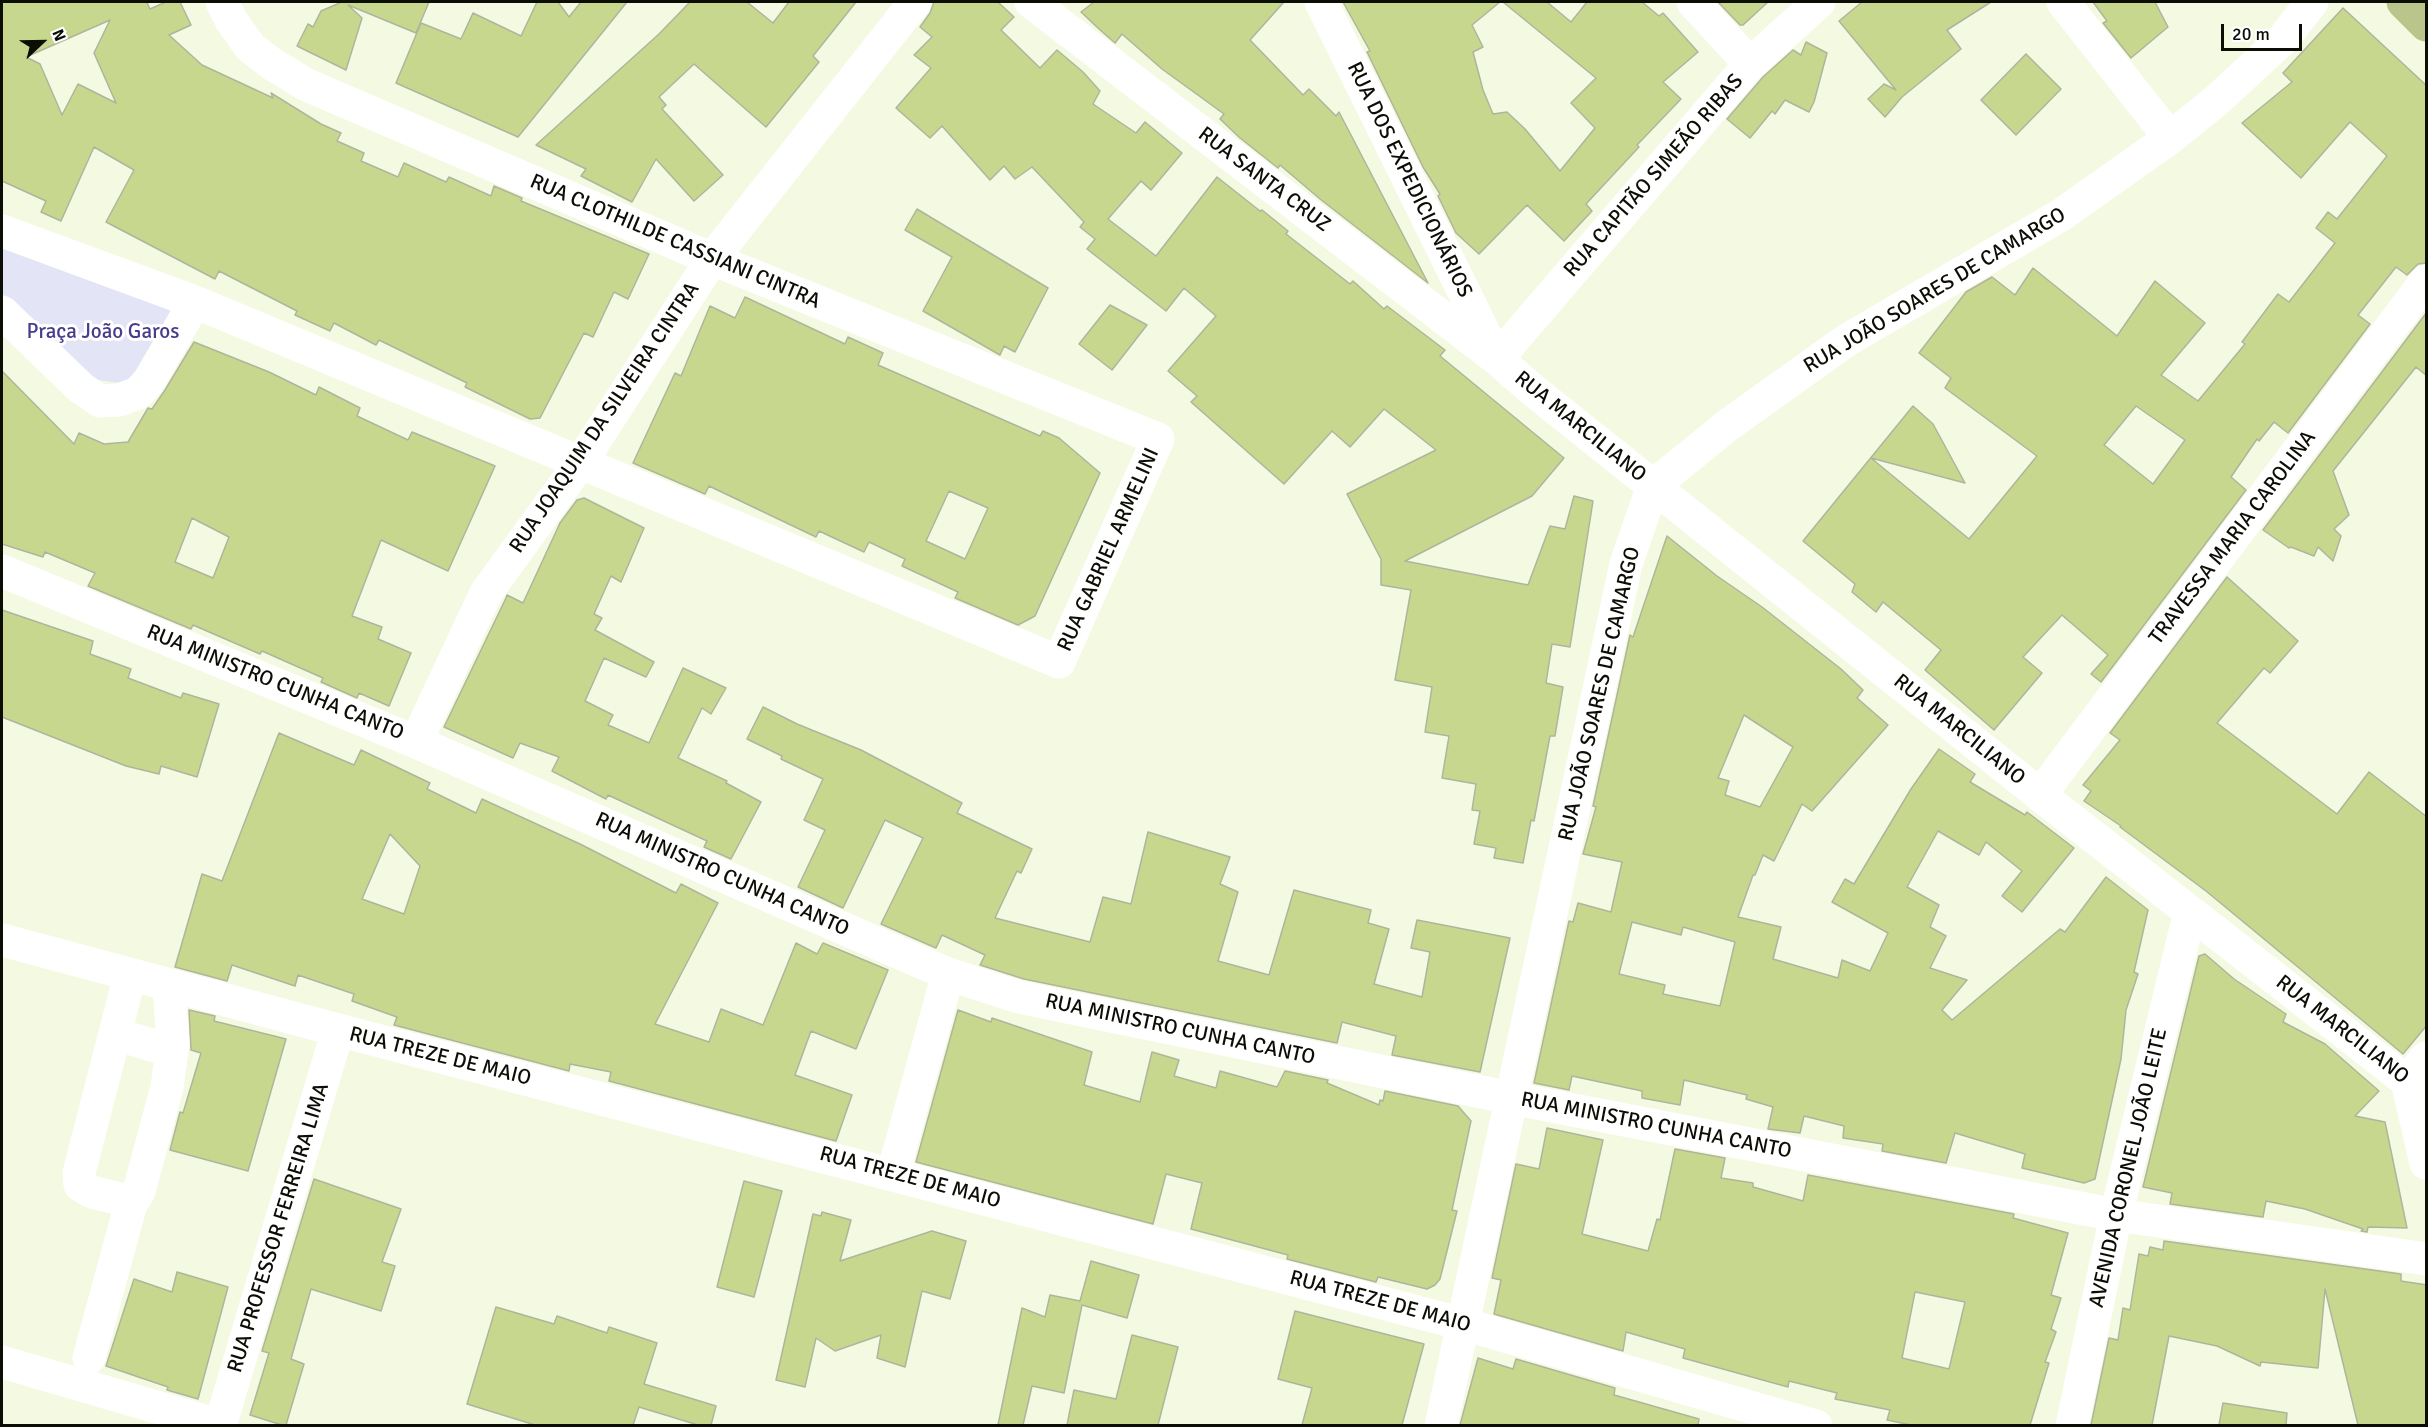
<!DOCTYPE html>
<html>
<head>
<meta charset="utf-8">
<style>
	body { margin:0 }
	#map { position:relative; width:2428px; height:1427px; overflow:hidden; background:#f4fae1; font-family:Signika,sans-serif }
	canvas { display:block }
	.frame { position:absolute; inset:0; border:3px solid #0c0e06; pointer-events:none }
	.north { position:absolute; left:12px; top:12px; width:60px; height:60px; -webkit-text-stroke:4px #fff; paint-order:stroke; rotate:68deg; font-size:16px; font-weight:700; line-height:24px; text-align:center; color:#0c0e06 }
	.north::after { content:''; display:block; margin:auto; width:21px; height:27px; background:#0c0e06; clip-path:polygon(50% 0,100% 100%,50% 72%,0 100%) }
	.scale { position:absolute; left:2221px; top:24px; width:81px; height:27px; box-sizing:border-box; border:3px solid #0c0e06; border-top:0; padding-left:8px; font-size:18px; line-height:21px; white-space:nowrap; color:#0c0e06; -webkit-text-stroke:4px #fff; paint-order:stroke }
</style>
</head>
<body>
<div id="map">
<canvas width="2428" height="1427"></canvas>
<div class="frame"></div>
<div class="north">N</div>
<div class="scale">20 m</div>
</div>
<script>
const c = document.querySelector('canvas').getContext('2d');
c.lineJoin = 'round';
function fillPath(path, color) { c.fillStyle = color; c.fill(path, 'evenodd'); }
const poly = rows => new Path2D(rows.map(r => 'M' + r).join(''));
function stroke(path, color, width, dash) { c.strokeStyle = color; c.lineWidth = width; c.lineCap = dash ? 'butt' : 'round'; c.setLineDash(dash || []); c.stroke(path); }
function label(font, color, halo, rows, align = 'center') {
  c.font = font + ' Signika,sans-serif'; c.lineWidth = 6; c.setLineDash([]); c.textBaseline = 'middle'; c.strokeStyle = halo; c.fillStyle = color; for (const [text, x, y, turn = 0] of rows) {
    c.save(); c.translate(x, y); c.rotate((+turn || 0) * Math.PI / 180); c.textAlign = isNaN(turn) ? turn : align; if (halo) c.strokeText(text, 0, 0); c.fillText(text, 0, 0); c.restore();
  }
}
fillPath(poly([
	[2,246,171,310,128,384,90,379,39,336,2,294]
]), '#e4e4f7');
const building = poly([
	[2,2,151,2,147,3,150,9,166,2,180,2,191,25,169,35,202,65,273,98,271,93,321,124,341,133,337,141,364,153,361,161,398,177,404,163,446,182,449,177,491,196,494,186,522,198,521,201,649,254,628,299,614,292,593,337,584,333,540,418,530,419,465,387,467,383,379,340,376,345,334,323,330,331,295,315,297,311,219,271,215,279,106,222,134,170,94,147,61,221,41,212,46,201,2,181,2,2],
	[110,20,94,53,116,103,78,84,62,115,40,64,26,57,110,20],
	[342,2,429,2,416,33,348,5,362,18,346,70,297,46,308,24,313,27,321,11,342,2],
	[537,2,558,2,569,17,581,2,627,2,518,137,396,83,421,23,461,39,473,13,521,36,537,2],
	[690,2,747,2,773,23,789,2,856,2,813,56,819,62,766,127,694,64,659,97,666,105,662,109,723,175,694,201,656,159,632,202,581,176,586,169,536,145,659,34,690,2],
	[934,2,998,2,1014,17,1001,30,1040,68,1057,50,1083,72,1100,91,1093,104,1136,133,1145,122,1182,153,1151,190,1141,181,1108,219,1156,256,1217,177,1260,211,1262,210,1288,231,1286,234,1350,284,1353,281,1384,309,1387,306,1445,350,1440,356,1564,458,1532,496,1405,561,1528,585,1550,526,1565,529,1574,496,1593,501,1570,647,1552,644,1546,683,1563,687,1555,736,1550,736,1534,821,1531,820,1523,863,1494,858,1496,848,1474,844,1480,811,1472,810,1476,784,1442,778,1449,736,1425,732,1432,687,1395,680,1411,590,1381,585,1381,559,1347,494,1436,450,1384,409,1350,447,1332,431,1284,484,1191,402,1197,396,1168,371,1216,316,1184,288,1166,311,1087,249,1095,239,1080,227,1084,222,1032,167,1015,179,1004,166,990,180,942,126,930,138,896,108,931,68,914,55,932,37,920,27,930,13,934,2],
	[1094,2,1284,2,1250,40,1303,95,1309,89,1336,116,1339,112,1428,283,1320,199,1280,165,1278,168,1240,138,1220,119,1224,114,1162,69,1122,34,1115,43,1099,29,1081,12,1094,2],
	[1343,2,1500,2,1472,25,1483,47,1473,52,1483,90,1493,114,1507,112,1525,129,1560,171,1595,128,1571,103,1596,78,1503,2,1547,2,1571,22,1587,2,1642,2,1659,16,1663,13,1698,52,1663,82,1681,99,1637,145,1639,147,1586,204,1592,211,1564,241,1527,205,1479,254,1456,233,1438,196,1440,194,1423,167,1367,52,1370,51,1343,2],
	[1718,2,1768,2,1743,25,1740,25,1718,2],
	[1862,2,1991,2,1947,30,1961,49,1902,97,1885,117,1868,99,1884,84,1896,90,1839,21,1862,2],
	[2093,2,2155,2,2168,27,2131,58,2103,23,2107,21,2093,2],
	[2343,8,2427,86,2427,263,2418,264,2407,275,2396,267,2358,315,2370,324,2288,433,2274,422,2259,441,2257,439,2231,477,2246,490,2101,682,2091,674,2108,655,2062,615,2023,657,2042,673,1994,730,1925,670,1941,650,1883,602,1876,612,1852,592,1855,584,1803,541,1913,406,1933,424,1965,483,1871,458,1969,539,2037,456,1945,388,1951,378,1919,353,1966,292,1992,277,2015,295,2033,268,2117,336,2155,281,2205,323,2161,375,2198,401,2245,344,2242,342,2278,294,2289,302,2335,243,2316,228,2328,212,2337,219,2387,156,2350,122,2301,178,2242,123,2292,82,2283,73,2343,8],
	[2136,406,2185,440,2153,484,2104,445,2136,406],
	[1806,42,1827,53,1814,102,1809,112,1785,100,1775,114,1772,111,1750,138,1727,119,1763,77,1793,50,1801,55,1806,42],
	[2026,54,2061,89,2016,135,1981,100,2026,54],
	[917,209,1048,288,1015,352,1004,346,1000,355,923,311,952,257,905,230,917,209],
	[745,297,845,344,848,337,883,353,878,365,1040,436,1043,431,1059,438,1100,473,1035,616,1018,625,955,598,958,592,902,566,905,559,869,542,864,552,819,531,816,537,709,486,705,494,633,463,675,373,681,376,710,306,735,318,745,297],
	[949,491,988,508,965,559,926,541,949,491],
	[1110,305,1147,325,1112,370,1079,344,1110,305],
	[2427,312,2427,376,2416,367,2333,471,2349,515,2334,529,2341,536,2333,561,2318,547,2314,556,2291,547,2289,548,2263,530,2427,312],
	[194,342,269,372,316,395,319,387,360,408,357,416,408,440,412,432,495,466,448,571,381,540,352,616,382,627,378,639,411,653,389,706,359,693,357,698,321,682,323,678,262,651,260,654,193,625,191,629,88,586,95,573,45,552,43,557,2,544,2,371,74,444,79,433,104,444,128,442,148,408,152,409,165,390,194,342],
	[192,518,229,537,213,578,175,562,192,518],
	[584,498,644,528,621,582,611,576,594,614,602,618,595,630,654,662,646,677,604,658,585,701,613,715,608,725,649,743,683,668,726,688,711,714,702,708,678,758,727,781,726,783,761,802,731,859,704,847,707,841,608,795,606,799,552,771,559,757,520,743,513,758,444,727,506,598,507,595,523,603,560,523,577,500,584,498],
	[1667,536,1717,576,1762,607,1841,669,1863,690,1857,698,1888,725,1812,811,1802,804,1774,861,1763,855,1755,875,1753,875,1738,917,1781,927,1773,959,1838,978,1842,960,1870,971,1888,933,1832,902,1845,879,1854,884,1911,789,1939,749,1975,774,1970,782,2025,815,2027,812,2074,848,2022,912,2002,896,2022,871,1986,842,1979,855,1938,831,1907,887,1939,905,1930,927,1946,936,1930,968,1967,980,1942,1010,1952,1020,2060,929,2065,932,2106,877,2148,910,2134,972,2138,974,2126,1010,2121,1059,2095,1179,2084,1183,2022,1168,2025,1154,1955,1133,1946,1163,1882,1151,1883,1144,1843,1138,1844,1126,1804,1116,1800,1133,1768,1129,1773,1107,1746,1099,1747,1095,1684,1080,1680,1105,1642,1098,1642,1091,1572,1076,1569,1090,1534,1083,1569,921,1573,922,1578,903,1611,912,1622,862,1583,854,1596,807,1593,806,1630,635,1633,637,1667,536],
	[1744,715,1793,747,1760,807,1725,795,1729,781,1718,778,1744,715],
	[1632,922,1681,935,1683,927,1735,942,1720,1006,1663,994,1665,985,1619,974,1632,922],
	[2227,577,2298,641,2270,673,2264,668,2217,723,2337,814,2369,772,2427,817,2427,1025,2403,1054,2206,891,2120,827,2121,826,2084,801,2091,791,2083,785,2120,740,2110,733,2227,577],
	[2,610,93,641,90,654,131,669,128,678,181,698,183,693,219,704,197,777,161,766,159,774,126,766,2,717,2,610],
	[763,707,797,724,861,750,962,803,957,813,1032,849,1021,873,1017,871,995,918,1090,942,1103,897,1131,904,1148,832,1230,857,1220,884,1238,892,1218,961,1269,975,1294,890,1371,910,1368,923,1389,929,1374,984,1422,997,1430,952,1411,948,1417,920,1510,938,1480,1072,1392,1055,1396,1036,1342,1022,1337,1043,1024,979,980,965,985,955,942,935,936,948,881,924,923,838,885,820,843,908,798,887,825,830,804,820,823,779,781,759,782,756,747,739,763,707],
	[279,733,354,765,361,750,430,783,427,789,476,813,482,799,580,844,676,893,681,884,718,903,655,1024,709,1042,721,1009,763,1025,796,943,817,954,823,943,888,970,856,1049,811,1031,795,1075,852,1095,836,1141,609,1081,611,1072,570,1064,569,1071,394,1025,397,1017,352,1001,354,994,298,975,295,986,232,965,227,981,175,967,202,874,222,881,279,733],
	[390,834,420,866,404,914,362,899,390,834],
	[2205,954,2234,979,2286,1014,2283,1022,2325,1044,2379,1091,2355,1116,2385,1122,2407,1228,2368,1227,2367,1232,2361,1231,2363,1229,2305,1209,2266,1201,2263,1217,2170,1204,2172,1193,2143,1187,2199,956,2205,954],
	[189,1010,215,1016,214,1021,286,1039,248,1171,170,1150,180,1112,183,1113,201,1053,191,1050,189,1010],
	[958,1010,991,1022,992,1018,1092,1052,1084,1085,1140,1102,1152,1052,1179,1060,1174,1076,1216,1088,1220,1071,1277,1087,1285,1071,1328,1080,1327,1083,1379,1105,1380,1100,1383,1101,1385,1091,1458,1106,1471,1121,1452,1210,1457,1211,1440,1279,1435,1285,1427,1289,1378,1277,1376,1282,1287,1259,1288,1255,1191,1229,1202,1183,1166,1174,1153,1224,916,1162,958,1010],
	[1547,1128,1603,1140,1582,1234,1648,1251,1657,1219,1660,1220,1675,1149,1725,1158,1721,1178,1753,1183,1753,1187,1803,1201,1808,1175,2014,1214,2013,1218,2068,1233,2051,1295,2061,1298,2051,1329,2056,1332,2045,1362,2049,1363,2030,1425,1911,1425,1887,1420,1890,1410,1835,1399,1837,1393,1789,1381,1788,1387,1683,1358,1685,1349,1626,1332,1623,1351,1494,1314,1501,1280,1492,1278,1516,1164,1539,1169,1547,1128],
	[1915,1292,1965,1302,1949,1369,1902,1358,1915,1292],
	[314,1179,401,1209,382,1262,395,1266,381,1311,311,1289,291,1359,304,1364,286,1425,282,1425,250,1415,269,1353,262,1351,314,1179],
	[744,1181,782,1191,754,1297,717,1287,744,1181],
	[822,1212,851,1220,840,1261,932,1231,966,1241,950,1299,922,1291,905,1367,877,1358,881,1335,835,1351,816,1338,805,1387,776,1380,813,1214,821,1216,822,1212],
	[2164,1241,2401,1274,2401,1281,2427,1285,2427,1425,2358,1425,2325,1289,2318,1368,2261,1362,2260,1366,2217,1346,2169,1336,2152,1425,2091,1425,2109,1338,2118,1340,2123,1308,2130,1310,2139,1254,2148,1256,2150,1247,2163,1250,2164,1241],
	[1091,1261,1139,1275,1127,1318,1082,1305,1064,1393,1032,1386,1023,1425,998,1425,1022,1308,1045,1317,1050,1295,1080,1301,1091,1261],
	[177,1272,228,1287,198,1399,167,1390,168,1387,106,1366,134,1279,172,1292,177,1272],
	[496,1307,554,1324,557,1316,607,1333,609,1327,657,1343,644,1384,716,1406,711,1425,698,1425,639,1407,633,1425,535,1425,467,1404,496,1307],
	[1295,1311,1424,1344,1402,1425,1302,1425,1312,1388,1278,1379,1295,1311],
	[1132,1335,1178,1347,1158,1425,1067,1425,1074,1390,1116,1399,1132,1335],
	[1478,1358,1513,1369,1516,1359,1615,1388,1614,1395,1699,1419,1698,1425,1460,1425,1478,1358],
	[2223,1403,2287,1413,2286,1425,2219,1425,2223,1403]
]);
fillPath(building, '#c7d88e');
stroke(building, '#afb59d', 1.5);
stroke(poly([
	[1031,2,1497,359,1534,391,2040,795,2426,1096],
	[1321,2,1494,353],
	[1693,2,1750,64],
	[2063,2,2170,138],
	[2,231,195,302,1059,662,1158,439,712,259,307,85,272,64,250,47,231,20,222,2],
	[2,312,81,388,100,401,119,400,138,393,149,381,195,302],
	[1497,359,1750,64,1819,2],
	[2,571,416,742,948,974,1019,997,1511,1098,2116,1215,2426,1259],
	[416,742,486,593,581,462,712,259,915,2],
	[2040,795,2426,281],
	[2,940,338,1030,1463,1324,1816,1426],
	[130,975,79,1173,80,1185,92,1192,128,1201,135,1198,139,1191,167,1087,173,1043,169,985],
	[115,1034,172,1051],
	[2426,1058,2407,1081,2426,1163],
	[893,1174,948,974],
	[89,1358,132,1200],
	[2,1362,222,1426],
	[220,1426,338,1030],
	[1441,1426,1626,564,1653,486,1728,425,1847,340,2061,215,2170,138,2217,100,2283,39,2312,2],
	[2072,1426,2116,1215,2190,912]
]), '#fff', 33);
stroke(poly([
	[2403,2,2426,25]
]), '#bac58b', 33);
label('21px', '#0c0e06', '#fff', [
	["RUA CAPITÃO SIMEÃO RIBAS",1654,176,-49],
	["RUA SANTA CRUZ",1264,180,37],
	["RUA DOS EXPEDICIONÁRIOS",1409,180,64],
	["RUA CLOTHILDE CASSIANI CINTRA",675,242,23],
	["RUA JOÃO SOARES DE CAMARGO",1935,291,-31],
	["RUA JOAQUIM DA SILVEIRA CINTRA",605,418,-56],
	["RUA MARCILIANO",1580,427,39],
	["TRAVESSA MARIA CAROLINA",2233,538,-53],
	["RUA GABRIEL ARMELINI",1109,550,-66],
	["RUA MINISTRO CUNHA CANTO",275,683,22],
	["RUA JOÃO SOARES DE CAMARGO",1600,694,-77],
	["RUA MARCILIANO",1959,730,39],
	["RUA MINISTRO CUNHA CANTO",722,875,24],
	["RUA MINISTRO CUNHA CANTO",1180,1030,12],
	["RUA MARCILIANO",2342,1030,38],
	["RUA TREZE DE MAIO",440,1057,14],
	["RUA MINISTRO CUNHA CANTO",1656,1126,11],
	["AVENIDA CORONEL JOÃO LEITE",2129,1168,-77],
	["RUA TREZE DE MAIO",910,1178,15],
	["RUA PROFESSOR FERREIRA LIMA",279,1228,-73],
	["RUA TREZE DE MAIO",1380,1302,15]
]);
label('21px', '#473b8b', '#fff', [
	["Praça João Garos",103,332]
]);
</script>
</body>
</html>
